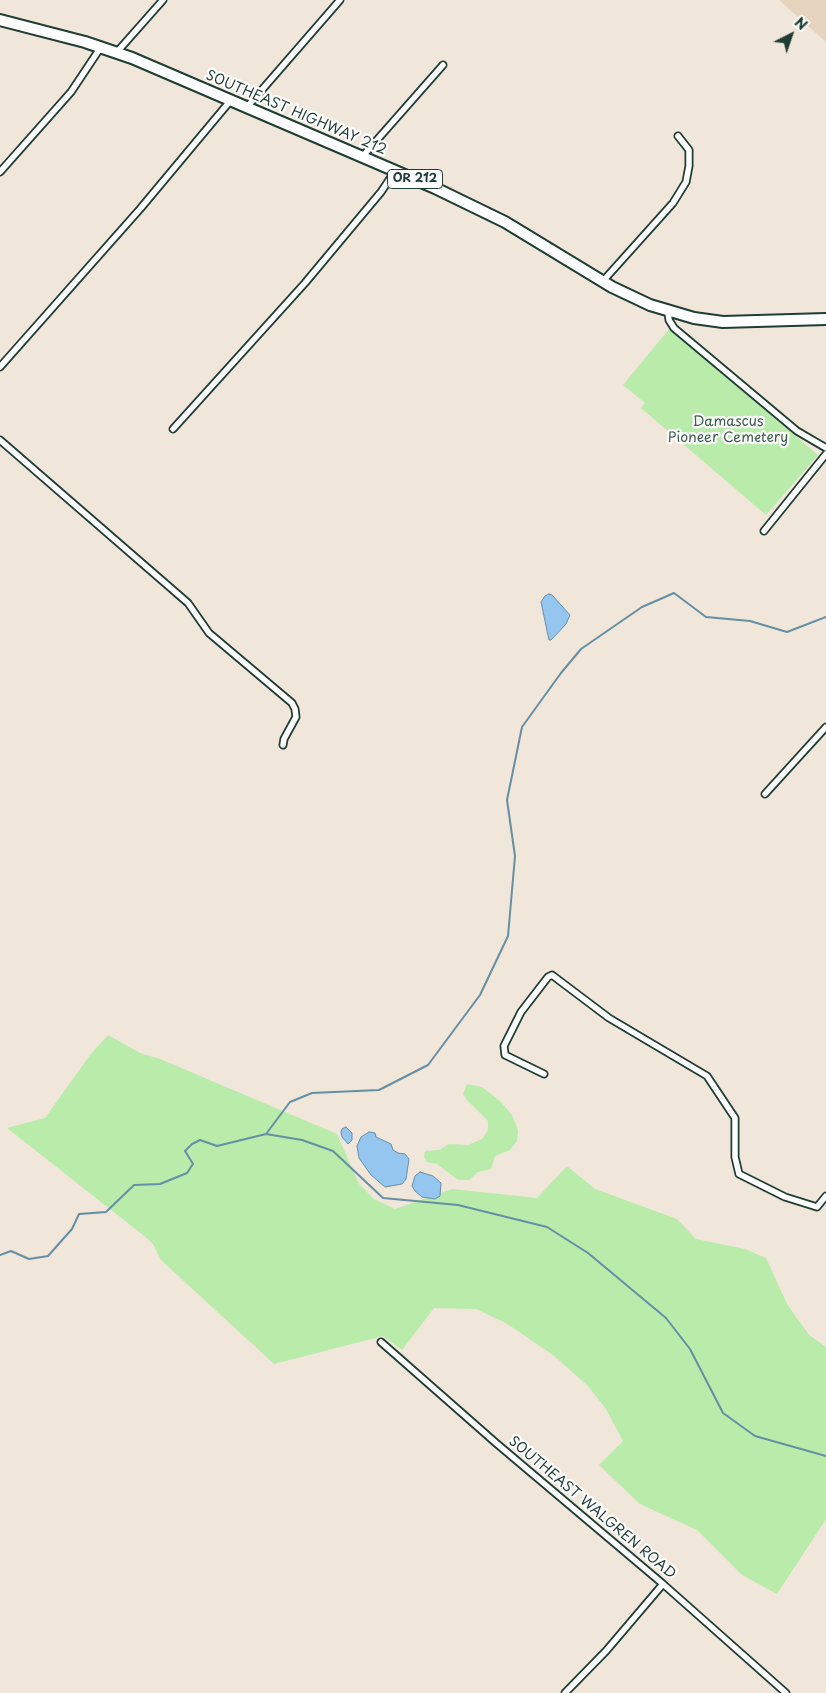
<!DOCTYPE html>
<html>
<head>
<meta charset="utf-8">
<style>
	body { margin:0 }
	#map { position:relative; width:826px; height:1693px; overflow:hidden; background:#f0e6d9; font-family:"Playpen Sans",sans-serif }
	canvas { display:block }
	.north { position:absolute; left:766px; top:10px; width:50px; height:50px; -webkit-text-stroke:4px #fff; paint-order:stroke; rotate:41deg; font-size:14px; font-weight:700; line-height:20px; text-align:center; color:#1f3d34 }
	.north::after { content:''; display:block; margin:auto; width:18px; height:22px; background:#1f3d34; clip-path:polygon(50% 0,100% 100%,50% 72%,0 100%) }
</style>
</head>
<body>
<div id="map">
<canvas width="826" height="1693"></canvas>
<div class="north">N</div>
</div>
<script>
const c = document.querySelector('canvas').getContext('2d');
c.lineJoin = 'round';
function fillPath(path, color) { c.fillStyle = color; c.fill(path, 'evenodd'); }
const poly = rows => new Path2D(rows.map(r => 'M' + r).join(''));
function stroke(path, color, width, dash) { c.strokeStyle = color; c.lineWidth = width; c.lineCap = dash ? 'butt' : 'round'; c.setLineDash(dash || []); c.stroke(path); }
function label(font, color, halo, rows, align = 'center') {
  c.font = font + ' "Playpen Sans",sans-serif'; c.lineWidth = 4.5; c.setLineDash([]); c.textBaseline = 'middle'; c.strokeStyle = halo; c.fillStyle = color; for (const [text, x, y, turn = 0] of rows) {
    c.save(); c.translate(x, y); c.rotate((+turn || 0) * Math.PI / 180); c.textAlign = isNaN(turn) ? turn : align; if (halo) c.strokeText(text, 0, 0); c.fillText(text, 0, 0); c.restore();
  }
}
fillPath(poly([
	[779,0,826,0,826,42]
]), '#e6d4bf');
fillPath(poly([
	[669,329,818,455,766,515,641,408,645,403,623,385],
	[108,1035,140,1053,160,1059,337,1134,359,1184,374,1199,395,1209,452,1189,537,1198,567,1166,595,1189,677,1219,696,1239,745,1249,766,1258,787,1304,809,1335,826,1347,826,1519,777,1594,742,1575,697,1530,640,1504,599,1465,623,1441,606,1409,588,1386,553,1355,506,1323,476,1309,434,1308,402,1350,383,1336,274,1364,161,1260,153,1244,143,1235,7,1128,45,1118,90,1055],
	[467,1084,482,1087,500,1101,512,1115,518,1130,517,1141,510,1150,495,1156,491,1169,478,1172,469,1180,458,1180,437,1164,427,1162,424,1157,425,1151,439,1150,449,1144,468,1145,482,1139,488,1130,488,1121,467,1100,463,1094]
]), '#b9ebab');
const water = poly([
	[549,594,552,595,570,615,566,624,551,640,549,640,541,602,545,596,549,594],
	[346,1127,352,1133,352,1140,348,1144,342,1137,341,1132,342,1129,346,1127],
	[369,1132,375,1133,376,1137,391,1144,393,1150,398,1153,405,1154,409,1159,406,1179,402,1184,385,1187,371,1175,359,1158,357,1146,361,1137,369,1132],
	[420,1172,433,1176,441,1183,440,1196,435,1199,422,1197,415,1191,412,1186,415,1176,420,1172]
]);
fillPath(water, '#94c6f0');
stroke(water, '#658fa5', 1);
stroke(poly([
	[266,1134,290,1102,312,1093,379,1090,428,1065,480,995,508,936,515,856,507,800,522,727,561,673,581,649,642,607,674,593,706,617,750,621,787,632,826,617],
	[0,1255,11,1251,29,1259,48,1256,72,1229,79,1214,106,1212,134,1185,160,1184,187,1173,193,1164,185,1151,192,1144,200,1140,217,1146,266,1134,302,1140,333,1151,383,1198,458,1205,547,1227,588,1253,666,1318,690,1349,723,1413,755,1436,826,1456]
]), '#658fa5', 2);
const street = poly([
	[117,52,163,0],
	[247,107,340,0],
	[362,157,443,65],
	[0,172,71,92,101,47],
	[603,281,673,203,686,182,689,166,689,150,678,136],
	[668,312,669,320,674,328,797,431,826,448],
	[0,367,140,209,231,100],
	[173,429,305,283,381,192,395,171],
	[0,440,188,603,209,633,292,703,295,709,296,717,284,739,283,745],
	[764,531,826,454],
	[765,794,826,727],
	[544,1074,505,1055,504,1046,521,1012,548,977,552,975,609,1018,707,1076,735,1118,735,1157,739,1174,785,1197,817,1207,826,1196],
	[381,1342,496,1443,663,1584,786,1693],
	[565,1693,606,1651,663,1584]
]);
const highway = poly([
	[0,20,85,42,132,58,435,188,505,222,612,287,650,305,694,318,723,322,826,319]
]);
stroke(street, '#1f3d34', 9);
stroke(highway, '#1f3d34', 14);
stroke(street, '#fff', 5.5);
stroke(highway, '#fff', 10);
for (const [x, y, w] of [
	[415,179,55]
]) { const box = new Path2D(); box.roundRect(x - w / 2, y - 9.5, w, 19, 4); c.fillStyle = '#fff'; c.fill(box); stroke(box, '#1f3d34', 1); }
label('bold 12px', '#1f3d34', null, [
	["OR 212",415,179]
]);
label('14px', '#1f3d34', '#fff', [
	["SOUTHEAST HIGHWAY 212",296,113,23],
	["SOUTHEAST WALGREN ROAD",592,1508,40]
]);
label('14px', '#3e604c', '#fff', [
	["Damascus",728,422],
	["Pioneer Cemetery",728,438]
]);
</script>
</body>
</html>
